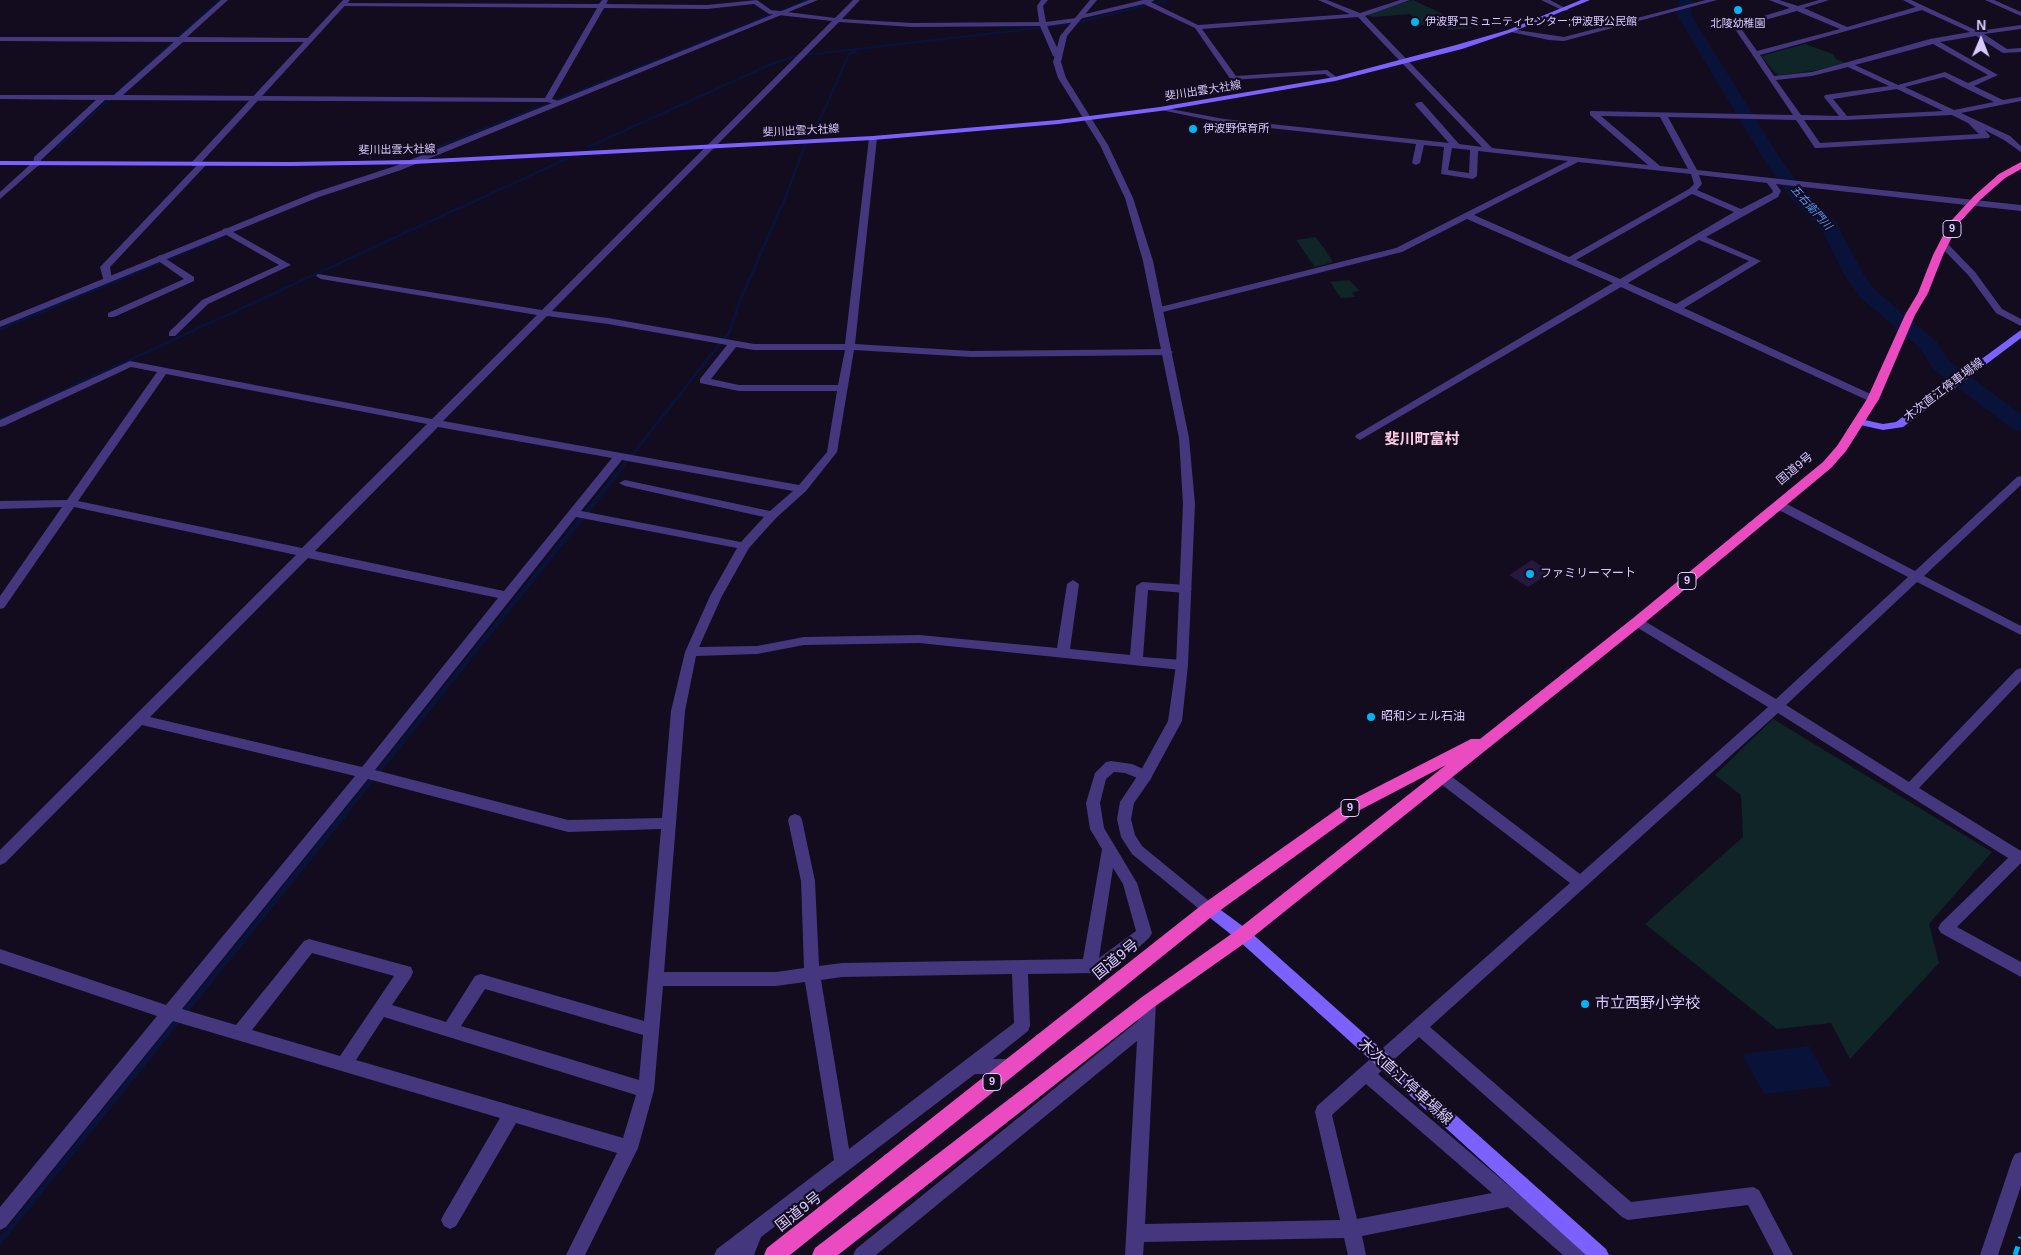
<!DOCTYPE html>
<html>
<head>
<meta charset="utf-8">
<style>
	body { margin:0 }
	#map { position:relative; width:2021px; height:1255px; overflow:hidden; background:#120c1e; font-family:Helvetica,sans-serif }
	canvas { display:block }
	.north { position:absolute; left:1956px; top:15px; width:50px; height:50px; -webkit-text-stroke:4px #120c1e; paint-order:stroke; rotate:1deg; font-size:14px; font-weight:700; line-height:20px; text-align:center; color:#d8c9ff }
	.north::after { content:''; display:block; margin:auto; width:18px; height:22px; background:#d8c9ff; clip-path:polygon(50% 0,100% 100%,50% 72%,0 100%) }
</style>
</head>
<body>
<div id="map">
<canvas width="2021" height="1255"></canvas>
<div class="north">N</div>
</div>
<script>
const c = document.querySelector('canvas').getContext('2d');
c.lineJoin = 'round';
function fillPath(path, color) { c.fillStyle = color; c.fill(path, 'evenodd'); }
const poly = rows => new Path2D(rows.map(r => 'M' + r).join(''));
function stroke(path, color, width, dash) { c.strokeStyle = color; c.lineWidth = width; c.lineCap = dash ? 'butt' : 'round'; c.setLineDash(dash || []); c.stroke(path); }
function label(font, color, halo, rows, align = 'center') {
  c.font = font + ' Helvetica,"Noto Sans JP",sans-serif'; c.lineWidth = 4.5; c.setLineDash([]); c.textBaseline = 'middle'; c.strokeStyle = halo; c.fillStyle = color; for (const [text, x, y, turn = 0] of rows) {
    c.save(); c.translate(x, y); c.rotate((+turn || 0) * Math.PI / 180); c.textAlign = isNaN(turn) ? turn : align; if (halo) c.strokeText(text, 0, 0); c.fillText(text, 0, 0); c.restore();
  }
}
fillPath(poly([
	[1413,0,1473,28,1449,30,1442,24,1422,25,1410,14,1372,17,1365,14],
	[1805,44,1833,54,1836,59,1845,63,1813,71,1779,75,1775,73,1761,56],
	[1315,237,1324,248,1333,262,1315,267,1296,240],
	[1349,280,1360,291,1352,292,1355,297,1341,298,1330,282],
	[1773,719,1992,852,1929,924,1939,963,1850,1059,1831,1023,1777,1029,1645,924,1743,837,1741,795,1715,775]
]), '#0f2528');
fillPath(poly([
	[1809,1046,1832,1086,1764,1094,1742,1054]
]), '#09133a');
stroke(poly([
	[809,136,822,115,849,54,856,51],
	[57,147,220,0],
	[588,147,774,63,797,56,1047,27,1080,22,1168,0],
	[419,155,808,0],
	[458,209,568,158],
	[781,209,805,145]
]), '#09133a', 2.5);
stroke(poly([
	[0,329,230,233],
	[0,420,461,207],
	[616,475,730,331,739,303,781,207]
]), '#09133a', 3);
stroke(poly([
	[342,817,617,474]
]), '#09133a', 4.5);
stroke(poly([
	[0,1241,343,816]
]), '#09133a', 5.5);
fillPath(poly([
	[1679,0,1693,0,1691,15,1778,155,1802,189,1836,222,1864,275,1875,290,1937,342,1949,361,2021,414,2021,431,2013,429,1933,369,1921,349,1861,298,1845,276,1821,228,1790,197,1761,155,1677,15,1679,0]
]), '#09133a');
fillPath(poly([
	[1532,560,1551,572,1528,587,1509,575]
]), '#26183f');
fillPath(poly([
	[221,0,228,0,187,37,309,38,313,40,309,42,183,42,123,95,545,98,597,8,341,6,341,4,343,3,599,4,602,0,608,0,606,4,707,5,757,0,771,10,835,18,853,0,860,0,842,19,912,23,1039,22,1037,6,1041,0,1048,0,1043,6,1046,22,1076,18,1077,16,1143,0,1155,0,1151,2,1198,25,1350,14,1318,0,1327,0,1360,13,1400,0,1410,0,1365,16,1492,148,1648,165,1590,115,1590,111,1793,115,1733,26,1734,25,1790,8,1769,0,1779,0,1798,6,1819,0,1829,0,1804,8,1847,27,1916,7,1903,0,1911,0,1978,31,2021,25,2021,29,1984,34,2007,49,2021,48,2021,52,2003,53,1976,36,1940,42,1998,75,1974,86,2003,100,2021,97,2021,101,1961,113,2010,136,2021,146,2021,152,2004,140,1985,130,1990,136,1989,138,1818,148,1815,148,1796,120,1668,117,1697,170,2021,205,2021,211,1776,184,1781,191,1778,197,1706,237,1761,261,1684,308,1877,397,1878,399,1877,401,1869,401,1621,287,1360,440,1355,437,1356,435,1613,283,1467,219,1402,252,1159,313,1154,310,1156,308,1396,248,1568,161,1478,151,1477,176,1473,179,1441,174,1444,147,1424,145,1420,163,1416,165,1412,163,1416,144,1224,123,1156,109,1160,107,1224,119,1449,143,1416,106,1415,104,1419,102,1422,102,1459,144,1482,147,1358,17,1202,29,1236,76,1327,70,1339,79,1335,81,1325,74,1231,80,1195,28,1144,4,1079,19,1076,22,1047,26,1061,56,1057,58,1053,56,1040,26,912,27,839,22,552,311,608,318,754,344,845,344,869,138,873,136,877,138,855,344,971,351,1168,349,1173,352,1168,355,971,357,854,350,837,452,806,491,776,518,749,548,722,596,699,647,757,646,804,637,919,635,1057,648,1067,584,1073,580,1079,584,1070,649,1130,655,1136,586,1142,582,1186,585,1192,589,1186,593,1148,590,1143,657,1182,660,1187,662,1188,665,1187,668,1182,670,919,643,804,645,757,654,696,656,685,711,664,972,776,972,804,968,801,881,788,820,790,816,795,814,800,816,802,820,815,881,819,966,842,963,1083,959,1102,849,1090,829,1086,803,1095,773,1106,762,1111,761,1132,764,1150,772,1152,776,1150,780,1145,781,1125,773,1114,772,1106,779,1100,803,1104,828,1137,883,1152,933,1149,938,1138,948,1100,973,1028,974,1030,1026,1028,1031,993,1059,1012,1059,1018,1062,1020,1067,1018,1072,1012,1075,975,1074,761,1237,754,1255,714,1255,717,1249,834,1160,805,982,776,986,663,986,654,1090,638,1148,585,1255,566,1255,617,1153,516,1123,456,1226,450,1229,444,1226,441,1220,444,1214,500,1118,173,1021,6,1227,0,1230,0,1207,157,1016,0,963,0,949,166,1005,355,776,142,725,5,863,0,865,0,850,296,555,74,507,4,608,0,609,0,596,62,507,0,509,0,501,67,500,157,372,131,367,4,426,0,427,0,420,130,361,432,419,537,315,321,279,316,276,318,274,542,310,832,21,769,14,754,4,707,9,604,8,552,99,559,101,559,105,547,102,105,100,41,160,39,166,33,166,34,157,96,100,0,99,0,95,114,95,174,42,0,41,0,37,179,37,221,0],
	[1922,10,1970,32,1930,39,1812,72,1774,76,1760,55,1922,10],
	[1797,11,1840,29,1757,51,1740,27,1797,11],
	[1933,44,1988,75,1968,83,1945,72,1898,85,1855,65,1933,44],
	[1848,67,1889,86,1825,95,1824,97,1839,116,1801,115,1776,80,1812,76,1848,67],
	[1944,77,1965,88,1994,102,1954,110,1905,87,1944,77],
	[1897,89,1943,111,1847,116,1833,99,1897,89],
	[1952,115,1968,123,1979,134,1820,143,1804,120,1845,120,1952,115],
	[1601,116,1660,117,1688,169,1660,166,1601,116],
	[1452,148,1470,150,1469,173,1448,170,1452,148],
	[1578,162,1691,174,1694,184,1689,189,1569,257,1474,215,1578,162],
	[1699,175,1767,183,1773,191,1772,193,1741,209,1697,190,1702,184,1699,175],
	[1692,194,1734,212,1620,279,1576,260,1692,194],
	[1699,240,1749,261,1676,304,1628,283,1699,240],
	[547,316,608,324,727,345,700,379,700,383,739,391,837,391,827,452,799,485,443,421,547,316],
	[736,347,754,350,845,350,838,385,739,385,711,379,736,347],
	[166,374,427,424,302,548,78,501,166,374],
	[438,427,612,458,504,591,315,551,438,427],
	[622,460,793,491,770,511,625,480,619,483,625,486,764,517,741,542,581,511,622,460],
	[576,517,737,548,710,596,685,652,671,711,662,818,568,820,375,770,576,517],
	[308,558,498,598,362,767,150,717,308,558],
	[368,779,568,832,661,829,644,1021,481,974,475,976,446,1022,392,1005,411,977,413,972,411,967,309,939,304,941,236,1025,182,1009,368,779],
	[1113,868,1123,884,1136,931,1099,958,1113,868],
	[312,953,394,976,340,1056,252,1030,312,953],
	[1012,974,1014,1023,849,1149,821,980,842,977,1012,974],
	[485,989,643,1035,639,1080,461,1026,485,989],
	[384,1017,636,1095,623,1138,356,1060,384,1017],
	[1541,0,1550,0,1569,10,1564,11,1541,0],
	[1985,0,1994,0,2021,12,2021,16,1985,0],
	[200,162,207,164,110,267,112,280,107,283,104,282,100,267,102,265,200,162],
	[226,228,291,265,208,304,175,336,169,336,169,332,202,300,279,265,223,233,223,229,226,228],
	[1943,241,1946,242,1975,272,2002,309,2021,319,2021,326,1996,313,1969,276,1940,246,1939,244,1943,241],
	[160,255,194,277,194,281,114,317,108,317,108,313,184,279,157,260,155,258,160,255],
	[2021,476,2021,485,1924,576,2021,626,2021,635,1917,582,1786,705,1909,782,2016,670,2021,668,2021,681,1919,788,2021,851,2021,863,1957,927,2021,962,2021,977,1941,933,1938,928,1941,923,2008,858,1778,713,1430,1027,1631,1202,1753,1187,1759,1190,1793,1255,1774,1255,1748,1205,1628,1220,1622,1217,1419,1037,1378,1074,1583,1249,1586,1255,1563,1255,1508,1207,1362,1236,1366,1255,1348,1255,1344,1238,1144,1242,1143,1255,1125,1255,1137,1041,876,1255,853,1255,856,1249,1138,1021,1140,1002,1142,997,1148,995,1154,997,1156,1002,1145,1224,1340,1220,1315,1112,1317,1106,1570,883,1437,781,1435,777,1437,773,1442,772,1447,773,1580,874,1768,707,1633,625,1631,622,1633,619,1641,619,1776,699,1908,577,1775,508,1773,505,1775,502,1783,502,1915,571,2017,477,2021,476],
	[1366,1084,1492,1193,1357,1219,1332,1115,1366,1084],
	[2021,1152,2021,1186,1998,1255,1980,1255,2012,1160,2015,1154,2021,1152]
]), '#45377d');
fillPath(poly([
	[343,0,350,0,198,166,192,166,192,162,343,0],
	[809,0,818,0,401,170,319,197,0,327,0,321,313,193,395,166,809,0],
	[1090,0,1097,0,1067,36,1061,62,1066,78,1108,145,1133,198,1153,261,1189,438,1195,504,1188,665,1182,721,1150,780,1134,803,1131,819,1135,835,1142,846,1214,905,1217,909,1214,913,1209,915,1204,913,1132,854,1121,837,1117,819,1120,802,1140,772,1168,721,1176,665,1183,504,1179,438,1143,261,1125,198,1100,145,1058,78,1053,62,1060,36,1090,0],
	[1706,0,1717,0,1564,41,1549,40,1506,31,1510,29,1564,37,1706,0],
	[33,162,40,164,0,199,0,192,33,162]
]), '#45377d');
fillPath(poly([
	[1581,0,1590,0,1512,32,1462,49,1335,81,1160,111,1058,124,873,140,414,164,290,166,0,165,0,161,290,162,414,160,873,136,1058,120,1160,107,1335,77,1456,45,1508,30,1581,0],
	[2021,330,2021,338,1903,427,1883,430,1856,424,1855,422,1860,419,1883,424,1896,422,2021,330],
	[1209,903,1214,905,1248,930,1606,1249,1609,1255,1586,1255,1238,940,1204,913,1201,909,1204,905,1209,903]
]), '#7d61fe');
fillPath(poly([
	[2021,162,2021,169,2005,178,1980,200,1959,223,1943,255,1928,293,1915,315,1879,399,1846,451,1831,468,1642,625,1249,940,1154,1007,838,1255,812,1255,815,1248,1142,997,1237,930,1446,765,1358,811,1215,914,790,1255,764,1255,767,1248,1203,904,1346,803,1471,739,1480,739,1632,619,1823,462,1837,446,1867,399,1905,315,1918,293,1933,255,1950,222,1974,196,1999,174,2021,162]
]), '#eb4bc0');
stroke(poly([
	[2015,1255,2021,1237]
]), '#02b5f2', 5, [9, 8]);
for (const [x, y, r, color] of [
	[1738,10,5,"#02b5f2"],
	[1415,22,5,"#02b5f2"],
	[1193,129,5,"#02b5f2"],
	[1530,574,5,"#02b5f2"],
	[1371,717,5,"#02b5f2"],
	[1585,1004,5,"#02b5f2"]
]) { const dot = new Path2D(); dot.arc(x, y, r, 0, 2 * Math.PI); c.fillStyle = color; c.fill(dot); stroke(dot, '#120c1e', 2); }
label('11px', '#d8c9ff', '#120c1e', [
	["伊波野コミュニティセンター;伊波野公民館",1425,22],
	["北陵幼稚園",1738,24,"center"],
	["伊波野保育所",1203,129]
], 'left');
label('11px', '#d8c9ff', '#120c1e', [
	["斐川出雲大社線",1203,91,-9],
	["斐川出雲大社線",801,131,-3],
	["斐川出雲大社線",397,150,-1]
]);
label('italic 11px', '#5897fe', '#120c1e', [
	["五右衛門川",1811,208,48]
]);
for (const [x, y, w] of [
	[1952,229,18],
	[1687,581,18],
	[1350,808,18],
	[992,1082,18]
]) { const box = new Path2D(); box.roundRect(x - w / 2, y - 8.5, w, 17, 4); c.fillStyle = '#120c1e'; c.fill(box); stroke(box, '#d8c9ff', 1); }
label('bold 11px', '#d8c9ff', null, [
	["9",1952,229],
	["9",1687,581],
	["9",1350,808],
	["9",992,1082]
]);
label('12px', '#d8c9ff', '#120c1e', [
	["木次直江停車場線",1944,390,-37],
	["国道9号",1795,469,-40]
]);
label('12px', '#d8c9ff', '#120c1e', [
	["ファミリーマート",1540,574],
	["昭和シェル石油",1381,717]
], 'left');
label('bold 15px', '#ffcbe4', '#120c1e', [
	["斐川町富村",1422,440]
]);
label('15px', '#d8c9ff', '#120c1e', [
	["国道9号",1116,960,-39],
	["木次直江停車場線",1405,1082,42],
	["国道9号",799,1212,-38]
]);
label('15px', '#d8c9ff', '#120c1e', [
	["市立西野小学校",1595,1004]
], 'left');
</script>
</body>
</html>
